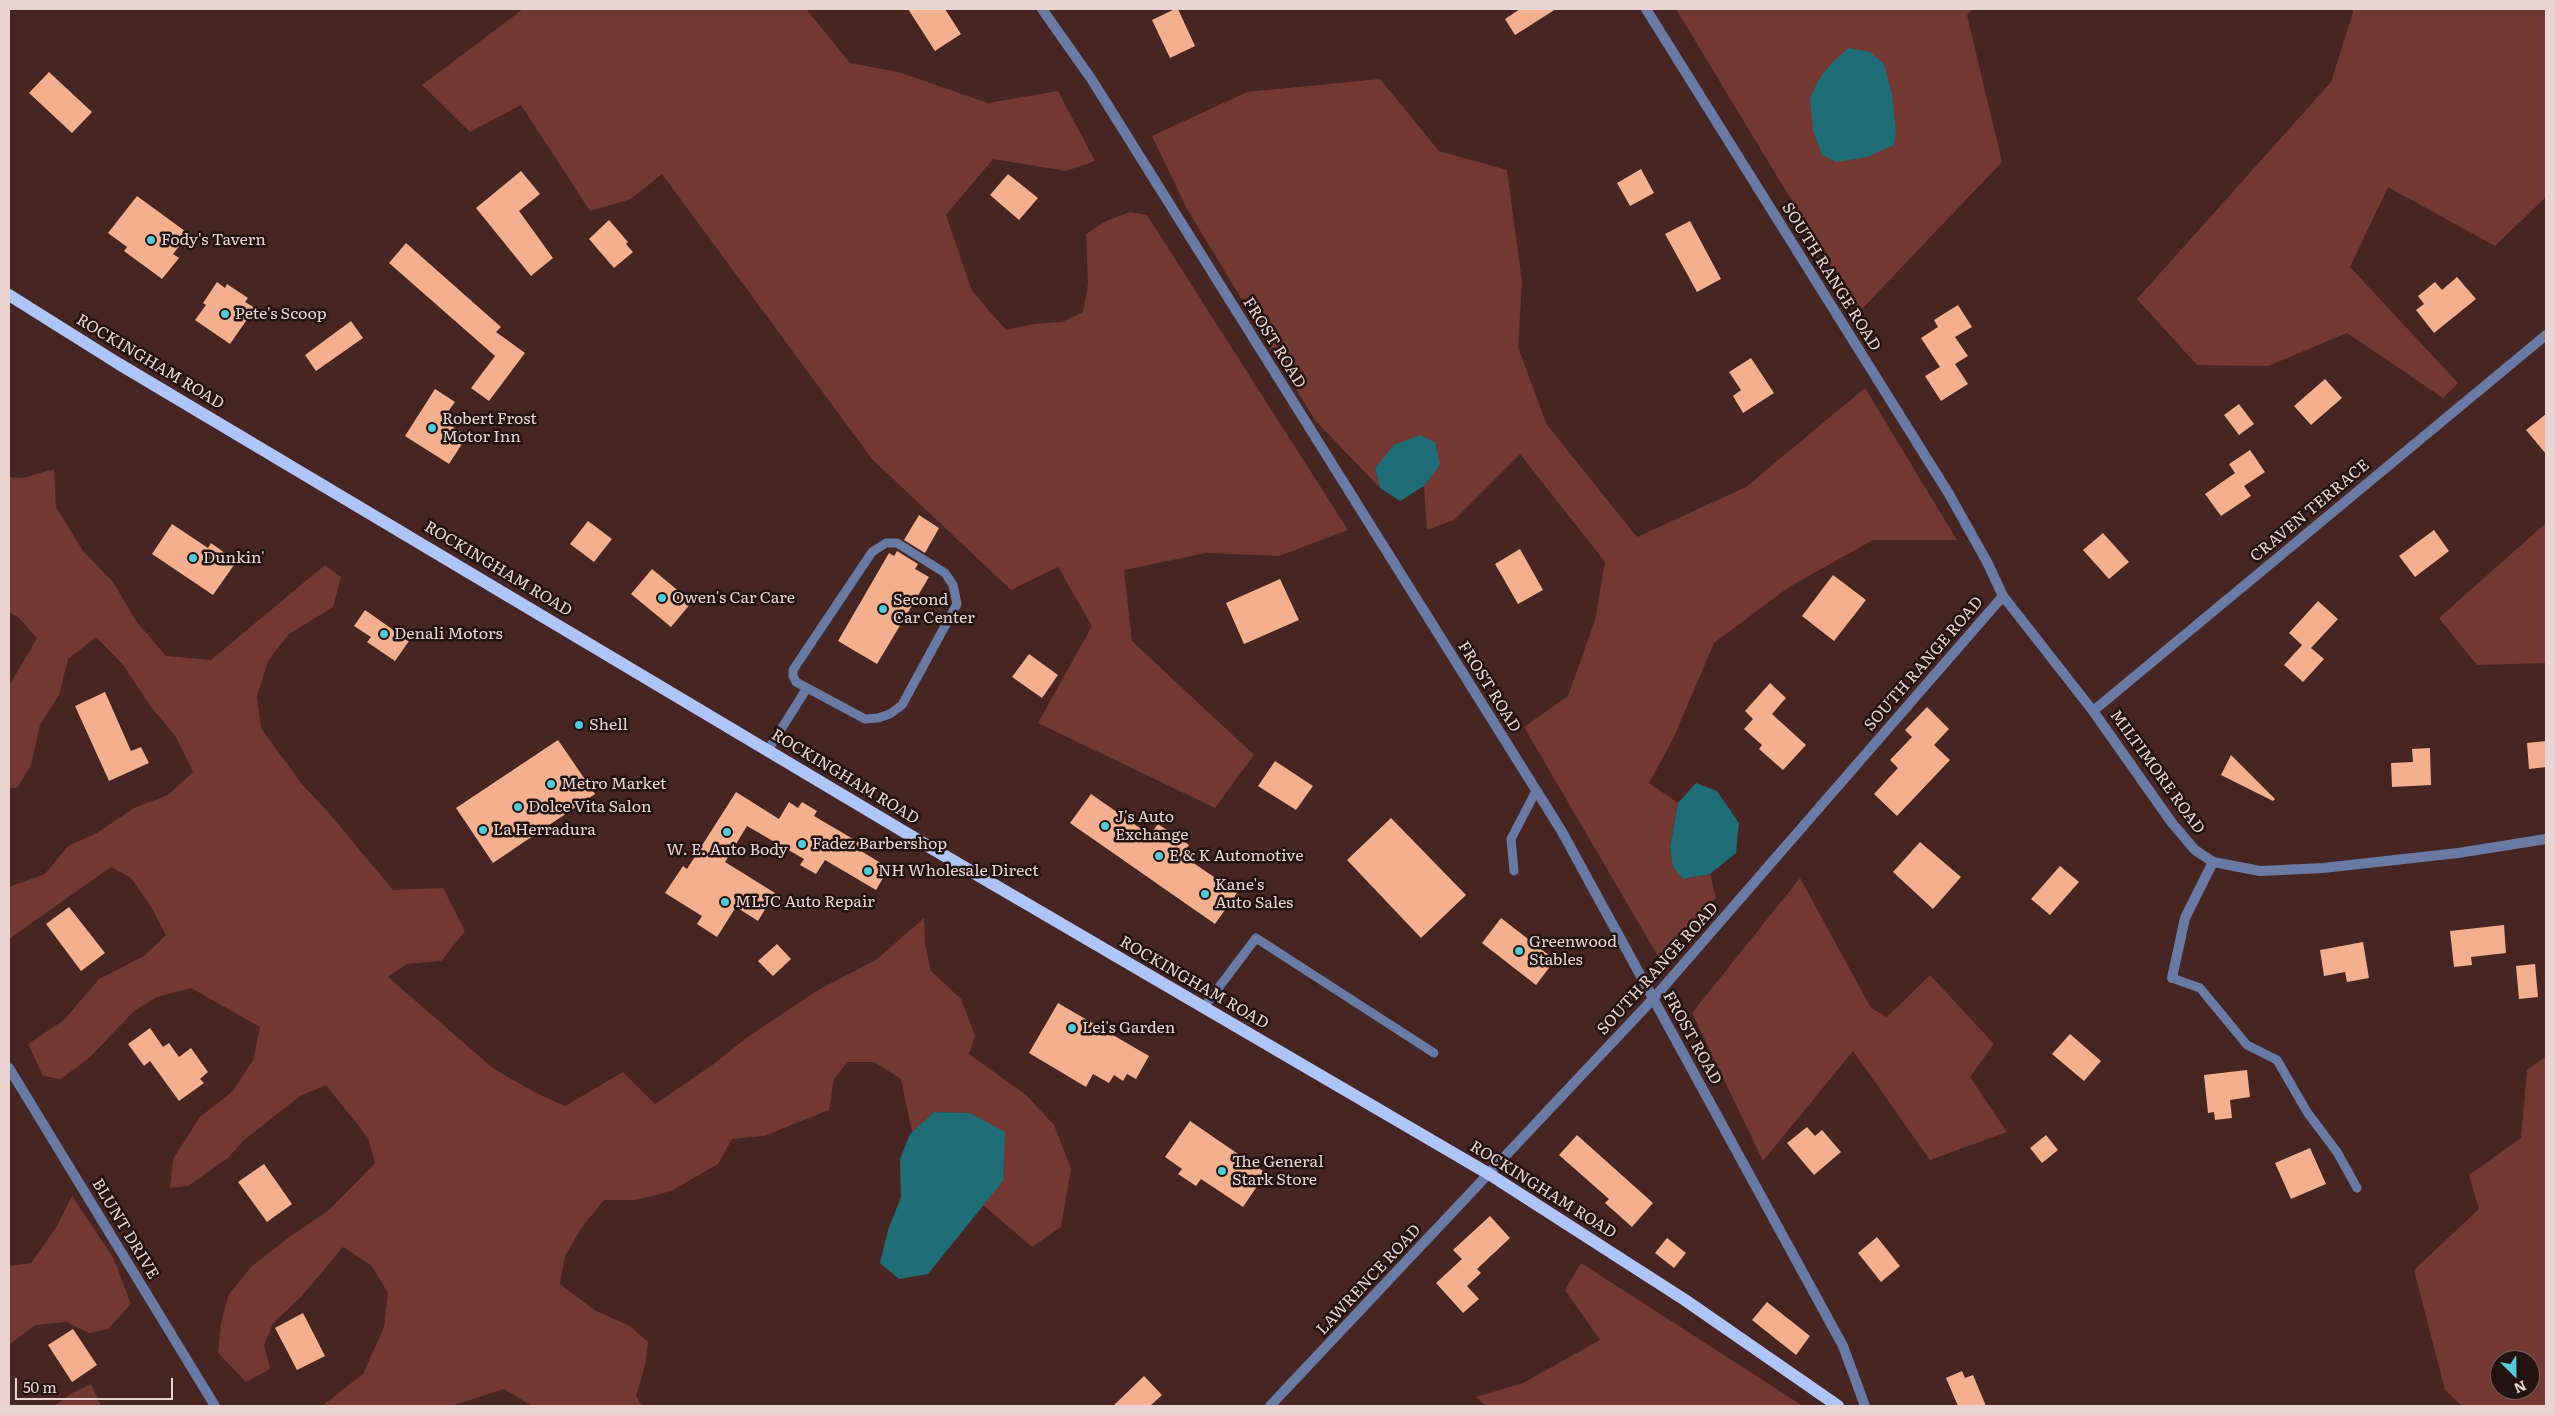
<!DOCTYPE html>
<html>
<head>
<meta charset="utf-8">
<style>
	body { margin:0 }
	#map { position:relative; width:2555px; height:1415px; overflow:hidden; background:#462522; font-family:Literata,serif }
	canvas { display:block }
	.frame { position:absolute; inset:0; border:10px solid #ead4d1; pointer-events:none }
	.north { position:absolute; left:2490px; top:1350px; width:50px; height:50px; box-sizing:border-box; background:#221311; border:1px solid #72605e; border-radius:50%; rotate:157deg; font-size:14px; font-weight:700; line-height:20px; text-align:center; color:#ead4d1 }
	.north::after { content:''; display:block; margin:auto; width:18px; height:22px; background:#53cbda; clip-path:polygon(50% 0,100% 100%,50% 72%,0 100%) }
	.scale { position:absolute; left:15px; top:1378px; width:158px; height:22px; box-sizing:border-box; border:2px solid #ead4d1; border-top:0; padding-left:6px; font-size:15px; line-height:18px; white-space:nowrap; color:#ead4d1; -webkit-text-stroke:4px #221311; paint-order:stroke }
</style>
</head>
<body>
<div id="map">
<canvas width="2555" height="1415"></canvas>
<div class="frame"></div>
<div class="north">N</div>
<div class="scale">50 m</div>
</div>
<script>
const c = document.querySelector('canvas').getContext('2d');
c.lineJoin = 'round';
function fillPath(path, color) { c.fillStyle = color; c.fill(path, 'evenodd'); }
const poly = rows => new Path2D(rows.map(r => 'M' + r).join(''));
function stroke(path, color, width, dash) { c.strokeStyle = color; c.lineWidth = width; c.lineCap = dash ? 'butt' : 'round'; c.setLineDash(dash || []); c.stroke(path); }
function label(font, color, halo, rows, align = 'center') {
  c.font = font + ' Literata,serif'; c.lineWidth = 5; c.setLineDash([]); c.textBaseline = 'middle'; c.strokeStyle = halo; c.fillStyle = color; for (const [text, x, y, turn = 0] of rows) {
    c.save(); c.translate(x, y); c.rotate((+turn || 0) * Math.PI / 180); c.textAlign = isNaN(turn) ? turn : align; if (halo) c.strokeText(text, 0, 0); c.fillText(text, 0, 0); c.restore();
  }
}
fillPath(poly([
	[523,9,806,9,850,63,898,72,988,103,1058,91,1095,161,1066,171,993,159,946,215,972,291,1006,330,1033,324,1062,322,1083,312,1088,284,1086,234,1106,221,1130,212,1147,215,1348,530,1279,556,1206,553,1124,570,1132,641,1254,755,1215,808,1038,723,1092,626,1058,567,1011,590,872,459,662,174,631,199,590,211,521,105,470,132,422,85],
	[1676,9,1973,9,1967,15,2002,162,1859,312],
	[2354,9,2546,9,2546,197,2495,246,2388,187,2350,267,2458,383,2443,398,2347,333,2268,366,2197,365,2137,299,2331,82],
	[1380,79,1439,151,1507,170,1522,282,1518,347,1547,425,1637,537,1746,487,1865,388,1957,540,1873,540,1789,587,1714,643,1673,739,1649,783,1678,803,1670,847,1683,879,1710,874,1716,898,1659,958,1524,727,1568,696,1595,620,1605,562,1520,454,1454,520,1427,530,1424,486,1440,465,1375,468,1380,488,1315,420,1187,209,1152,136,1247,92],
	[54,469,56,507,83,551,113,582,136,621,166,656,211,660,325,565,341,577,333,607,289,634,268,661,257,696,261,728,301,783,328,812,393,890,443,888,465,931,441,961,407,964,388,977,494,1069,536,1093,565,1106,623,1072,655,1104,711,1066,749,1036,818,990,876,960,924,918,925,943,931,971,961,999,975,1036,969,1054,1026,1095,1054,1125,1071,1169,1061,1227,1032,1247,983,1205,1003,1181,970,1113,934,1112,912,1132,901,1079,874,1062,848,1062,834,1079,829,1110,764,1136,732,1139,718,1164,671,1191,636,1200,604,1200,582,1227,565,1256,560,1284,596,1311,630,1326,648,1342,645,1366,636,1396,642,1406,532,1406,504,1389,452,1406,322,1406,363,1374,384,1327,388,1293,371,1265,343,1247,301,1297,273,1323,264,1345,270,1369,246,1382,218,1353,221,1323,229,1294,251,1267,288,1238,329,1210,375,1163,368,1138,326,1085,300,1096,243,1141,228,1158,188,1186,170,1188,173,1159,200,1117,233,1091,253,1060,260,1027,191,988,157,997,135,1010,89,1058,61,1079,43,1076,28,1044,64,1020,99,979,144,956,166,935,151,907,131,878,111,867,9,939,9,887,45,874,68,846,97,833,134,808,168,795,193,772,176,737,151,707,124,666,96,637,68,659,59,695,40,725,31,765,17,788,9,788,9,686,37,638,18,617,9,612,9,477,23,478],
	[2546,523,2546,663,2477,665,2439,618],
	[1800,878,1871,1008,1887,1017,1930,975,1994,1044,1970,1077,2007,1132,1930,1160,1853,1051,1763,1161,1692,1013],
	[2546,1056,2546,1406,2462,1406,2445,1390,2414,1270,2479,1209,2469,1175,2521,1138,2527,1070],
	[2500,1360,2530,1360,2530,1390,2500,1390],
	[72,1196,114,1259,131,1304,108,1329,89,1333,66,1322,35,1325,9,1345,9,1266,31,1263,57,1226],
	[1581,1263,1803,1406,1486,1406,1476,1397,1523,1383,1600,1340,1565,1290],
	[91,1384,101,1406,54,1406,72,1393]
]), '#743832');
fillPath(poly([
	[1848,48,1870,52,1884,64,1892,95,1896,132,1894,145,1867,157,1836,162,1822,155,1813,131,1810,98,1818,81,1829,66],
	[1420,435,1435,442,1440,465,1424,486,1400,501,1380,488,1375,468,1394,445],
	[1696,783,1717,791,1739,823,1736,853,1710,874,1683,879,1673,867,1670,847,1678,803],
	[934,1112,970,1113,1005,1132,1003,1181,928,1274,899,1279,880,1263,888,1230,901,1197,900,1159,910,1134]
]), '#1f6d77');
fillPath(poly([
	[908,9,945,9,961,34,935,51],
	[1175,9,1178,9,1195,46,1170,58,1152,20],
	[1520,9,1556,9,1515,35,1505,19],
	[49,72,92,112,72,133,29,93],
	[1641,169,1654,193,1630,206,1617,183],
	[521,171,540,194,519,211,553,258,531,276,476,208],
	[1008,174,1038,198,1019,220,990,195],
	[137,196,189,234,173,254,179,258,162,279,124,251,127,247,108,233],
	[609,220,628,242,626,244,633,252,614,268,589,239],
	[1690,221,1721,279,1697,292,1665,234],
	[406,243,501,327,496,332,525,353,489,401,471,388,495,356,389,263],
	[2457,277,2476,299,2434,333,2416,310,2424,304,2418,296,2435,282,2442,290],
	[217,282,225,288,227,284,248,298,245,302,255,308,230,344,195,320,206,305,203,303],
	[1958,305,1972,327,1955,337,1968,356,1955,364,1968,384,1941,401,1925,376,1940,367,1921,338,1938,327,1934,320],
	[351,321,363,338,316,371,305,355],
	[1751,358,1774,393,1743,413,1733,396,1741,390,1729,372],
	[2325,379,2342,398,2311,425,2294,406],
	[435,389,455,402,442,420,467,436,449,464,405,436],
	[2239,404,2254,424,2239,435,2224,415],
	[2546,414,2546,454,2526,430],
	[2250,450,2265,472,2244,486,2251,496,2221,516,2205,494,2235,473,2229,464],
	[919,515,939,528,925,553,904,540],
	[588,521,612,539,594,562,570,544],
	[172,524,208,548,211,543,229,556,226,560,234,565,213,595,152,554],
	[2434,530,2449,551,2415,577,2399,556],
	[2103,533,2129,562,2109,579,2083,550],
	[1520,549,1543,590,1518,604,1495,564],
	[897,551,918,564,915,569,929,577,877,664,838,641,889,553,894,556],
	[652,569,692,602,671,627,631,594],
	[1833,575,1866,600,1834,641,1802,616],
	[1280,579,1299,620,1244,644,1226,603],
	[2318,601,2338,619,2311,648,2324,659,2303,682,2284,665,2302,645,2289,633],
	[365,610,409,641,395,661,367,642,371,637,354,626],
	[1029,654,1058,675,1042,698,1012,677],
	[1770,683,1786,698,1772,714,1806,745,1783,770,1759,749,1762,745,1744,729,1753,719,1745,711],
	[105,692,131,751,141,747,149,763,109,781,75,706],
	[1927,707,1949,729,1934,745,1950,760,1897,816,1874,794,1898,768,1890,760,1912,737,1905,730],
	[558,740,595,794,493,863,456,808],
	[2546,741,2546,767,2529,769,2527,743],
	[2430,748,2431,785,2392,787,2391,763,2413,762,2412,749],
	[2231,755,2275,799,2273,801,2221,775],
	[1275,761,1313,786,1296,810,1258,786],
	[736,792,779,819,789,802,798,808,802,802,817,811,814,816,865,846,861,851,889,868,876,890,825,860,816,874,800,865,804,859,747,826,725,862,775,893,758,921,736,907,717,937,697,924,702,916,665,893,683,866,687,869],
	[1091,794,1150,835,1158,824,1189,845,1182,855,1237,893,1215,924,1070,823],
	[1391,818,1466,895,1421,938,1347,860],
	[1920,842,1961,877,1933,909,1893,872],
	[2060,866,2079,882,2050,915,2031,899],
	[69,907,105,953,81,971,46,924],
	[1501,918,1555,960,1536,985,1482,943],
	[2504,925,2506,953,2471,957,2472,965,2454,967,2450,931],
	[2363,942,2369,978,2347,982,2345,972,2324,976,2320,950],
	[777,944,791,959,773,976,758,961],
	[2535,964,2538,997,2519,999,2516,966],
	[1058,1003,1149,1056,1136,1079,1127,1074,1123,1081,1114,1075,1109,1083,1093,1074,1086,1087,1029,1053],
	[150,1028,163,1047,169,1043,179,1057,191,1048,208,1072,200,1079,204,1083,179,1101,150,1061,144,1066,128,1044],
	[2070,1034,2101,1061,2084,1081,2052,1054],
	[2247,1070,2250,1097,2230,1100,2232,1118,2215,1120,2214,1112,2208,1113,2204,1075],
	[1190,1121,1266,1173,1243,1207,1201,1179,1196,1186,1178,1174,1182,1169,1165,1157],
	[1807,1127,1815,1136,1822,1130,1841,1152,1814,1175,1787,1143],
	[1577,1135,1653,1203,1632,1227,1605,1203,1609,1199,1559,1155],
	[2046,1135,2058,1150,2042,1163,2030,1148],
	[2310,1148,2326,1184,2291,1199,2275,1163],
	[264,1164,292,1204,267,1222,238,1182],
	[1490,1216,1510,1238,1477,1269,1481,1273,1467,1286,1479,1299,1463,1313,1436,1283,1462,1259,1453,1250],
	[1877,1237,1900,1266,1881,1282,1858,1253],
	[1667,1238,1686,1253,1674,1268,1655,1253],
	[1767,1302,1810,1336,1796,1355,1752,1320],
	[303,1313,325,1356,297,1370,275,1328],
	[73,1329,97,1365,72,1382,48,1345],
	[1962,1371,1965,1378,1973,1375,1986,1406,1958,1406,1946,1378],
	[1144,1376,1162,1395,1150,1406,1113,1406]
]), '#f4b08e');
stroke(poly([
	[886,543,897,543,945,573,953,585,957,604,902,705,890,714,878,718,865,719,796,682,793,676,793,670,872,552,886,543],
	[768,750,807,688],
	[1514,871,1511,839,1536,791],
	[2172,978,2200,988,2247,1045,2277,1060,2307,1112,2337,1152,2357,1188],
	[1204,1007,1256,938,1434,1053]
]), '#697aa4', 9);
stroke(poly([
	[1042,9,1092,80,1561,830,1843,1346,1865,1406],
	[2003,596,2093,711,2172,823,2195,850,2213,862,2260,871,2323,868,2458,853,2546,839],
	[2093,711,2546,335],
	[2172,978,2185,918,2213,862],
	[9,1068,215,1406],
	[1270,1406,1653,999,2003,596,1987,562,1949,494,1646,9]
]), '#697aa4', 10);
stroke(poly([
	[9,295,119,364,933,849,1489,1174,1685,1300,1838,1406]
]), '#afc5f9', 12);
for (const [x, y, r, color] of [
	[151,240,5,"#53cbda"],
	[225,314,5,"#53cbda"],
	[432,428,5,"#53cbda"],
	[193,558,5,"#53cbda"],
	[662,598,5,"#53cbda"],
	[883,609,5,"#53cbda"],
	[384,634,5,"#53cbda"],
	[579,725,5,"#53cbda"],
	[551,784,5,"#53cbda"],
	[518,807,5,"#53cbda"],
	[1105,826,5,"#53cbda"],
	[483,830,5,"#53cbda"],
	[727,832,5,"#53cbda"],
	[802,844,5,"#53cbda"],
	[1159,856,5,"#53cbda"],
	[868,871,5,"#53cbda"],
	[1205,894,5,"#53cbda"],
	[725,902,5,"#53cbda"],
	[1519,951,5,"#53cbda"],
	[1072,1028,5,"#53cbda"],
	[1222,1171,5,"#53cbda"]
]) { const dot = new Path2D(); dot.arc(x, y, r, 0, 2 * Math.PI); c.fillStyle = color; c.fill(dot); stroke(dot, '#221311', 2); }
label('16px', '#ead4d1', '#221311', [
	["Fody's Tavern",161,240],
	["Pete's Scoop",235,314],
	["Robert Frost",442,419],
	["Motor Inn",442,437],
	["Dunkin'",203,558],
	["Owen's Car Care",672,598],
	["Second",893,600],
	["Car Center",893,618],
	["Denali Motors",394,634],
	["Shell",589,725],
	["Metro Market",561,784],
	["Dolce Vita Salon",528,807],
	["J's Auto",1115,817],
	["Exchange",1115,835],
	["La Herradura",493,830],
	["Fadez Barbershop",812,844],
	["W. E. Auto Body",727,850,"center"],
	["E & K Automotive",1169,856],
	["NH Wholesale Direct",878,871],
	["Kane's",1215,885],
	["Auto Sales",1215,903],
	["MLJC Auto Repair",735,902],
	["Greenwood",1529,942],
	["Stables",1529,960],
	["Lei's Garden",1082,1028],
	["The General",1232,1162],
	["Stark Store",1232,1180]
], 'left');
label('16px', '#ead4d1', '#221311', [
	["SOUTH RANGE ROAD",1831,277,58],
	["FROST ROAD",1274,343,58],
	["ROCKINGHAM ROAD",150,362,31],
	["CRAVEN TERRACE",2310,511,-40],
	["ROCKINGHAM ROAD",498,569,31],
	["SOUTH RANGE ROAD",1924,664,-49],
	["FROST ROAD",1489,687,58],
	["MILTIMORE ROAD",2157,772,54],
	["ROCKINGHAM ROAD",845,777,31],
	["SOUTH RANGE ROAD",1658,969,-48],
	["ROCKINGHAM ROAD",1194,983,30],
	["FROST ROAD",1692,1038,61],
	["ROCKINGHAM ROAD",1543,1190,32],
	["BLUNT DRIVE",125,1229,59],
	["LAWRENCE ROAD",1369,1280,-47]
]);
</script>
</body>
</html>
